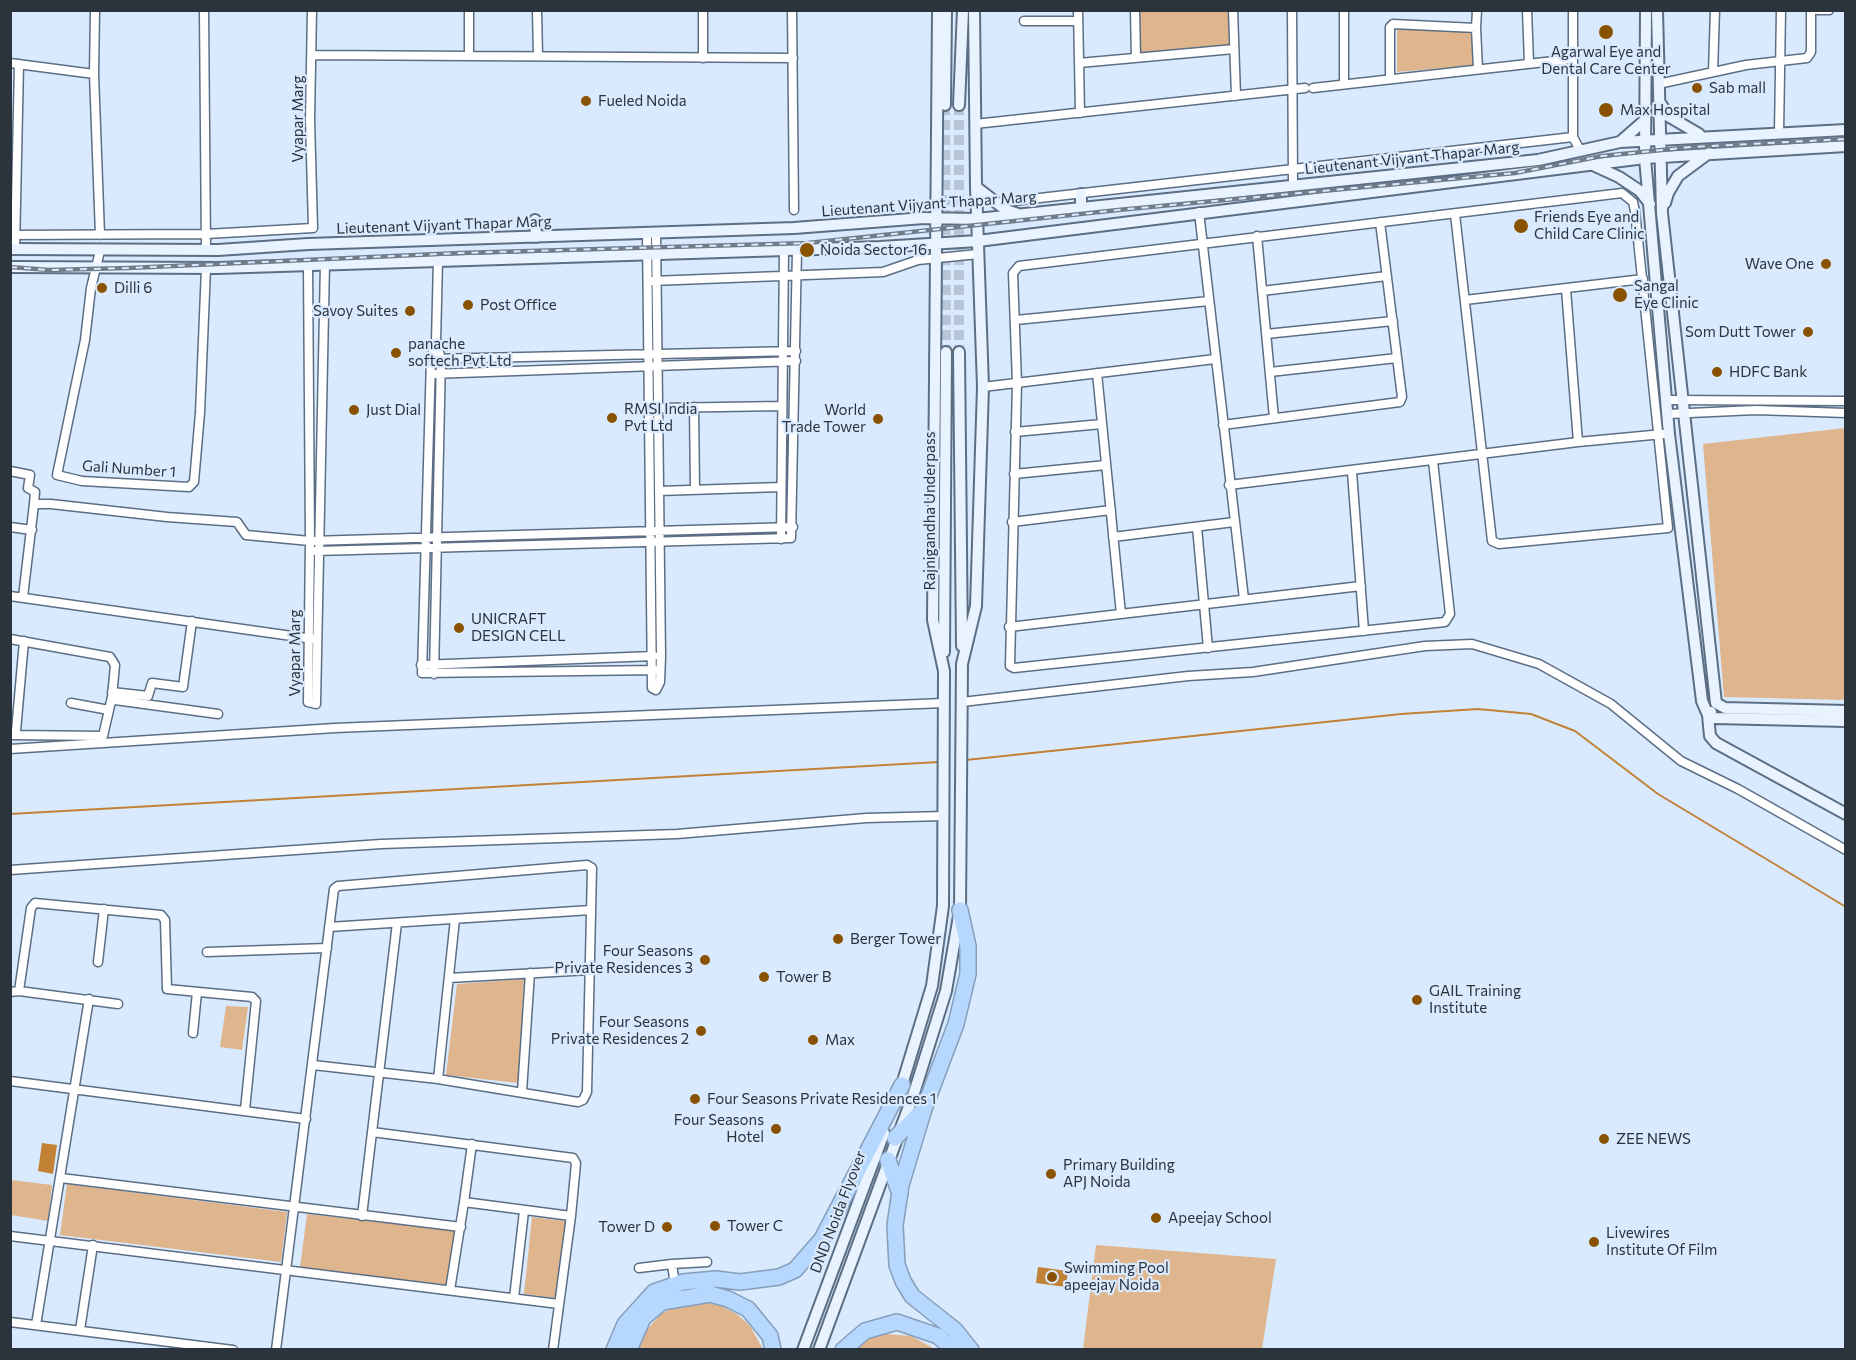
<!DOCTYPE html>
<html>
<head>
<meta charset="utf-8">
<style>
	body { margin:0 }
	#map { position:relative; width:1856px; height:1360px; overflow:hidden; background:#daeafe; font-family:Commissioner,sans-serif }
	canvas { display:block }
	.frame { position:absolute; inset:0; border:12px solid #2b333d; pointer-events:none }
</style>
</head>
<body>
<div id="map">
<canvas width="1856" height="1360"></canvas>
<div class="frame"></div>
</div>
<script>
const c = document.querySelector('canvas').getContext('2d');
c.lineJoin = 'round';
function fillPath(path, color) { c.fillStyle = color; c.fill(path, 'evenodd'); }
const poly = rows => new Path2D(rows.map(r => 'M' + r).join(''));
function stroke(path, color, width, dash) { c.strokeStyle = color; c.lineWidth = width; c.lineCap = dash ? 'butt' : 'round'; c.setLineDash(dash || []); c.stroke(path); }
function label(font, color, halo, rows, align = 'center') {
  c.font = font + ' Commissioner,sans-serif'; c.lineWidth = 4.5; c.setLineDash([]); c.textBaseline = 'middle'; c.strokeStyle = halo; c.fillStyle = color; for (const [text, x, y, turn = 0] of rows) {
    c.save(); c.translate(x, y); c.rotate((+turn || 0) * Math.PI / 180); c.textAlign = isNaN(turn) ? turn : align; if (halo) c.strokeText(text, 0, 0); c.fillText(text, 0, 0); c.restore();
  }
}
fillPath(poly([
	[1139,11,1229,11,1229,46,1139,54],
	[1397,29,1477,30,1476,65,1397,72],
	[1845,428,1845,700,1724,697,1703,444],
	[524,979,518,1083,446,1075,457,984],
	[226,1006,248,1007,242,1050,220,1047],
	[11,1180,52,1185,48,1221,11,1215],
	[67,1184,287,1212,281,1262,60,1235],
	[307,1214,457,1231,451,1285,300,1268],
	[532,1217,565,1221,556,1298,524,1294],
	[1096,1245,1276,1259,1262,1349,1083,1349],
	[704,1302,721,1306,737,1314,750,1326,763,1349,636,1350,643,1334,661,1314,677,1306],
	[885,1334,911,1336,935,1349,853,1350,869,1339]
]), '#deb58c');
fillPath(poly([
	[42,1143,57,1145,53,1174,38,1171],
	[1038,1267,1068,1271,1066,1287,1036,1283]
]), '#c18236');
stroke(poly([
	[966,760,1401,714,1478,709,1531,714,1575,731,1658,794,1846,907],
	[10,814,939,762]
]), '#c18236', 2);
stroke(poly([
	[945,105,946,352],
	[959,105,959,352]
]), '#b7c5d7', 10, [10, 5]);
const street = poly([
	[95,10,94,74,100,235],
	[204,10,206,250],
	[537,10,538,56],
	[792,10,794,210],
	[1078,10,1080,113],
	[1135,10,1136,58],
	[1233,10,1236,96],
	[1292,10,1293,186],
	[1344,10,1344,84],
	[1527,10,1529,63],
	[1817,10,1829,10],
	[1024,21,1078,21],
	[1476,28,1477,10],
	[312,55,793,58],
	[469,55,469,10],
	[703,58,703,10],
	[10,63,94,74],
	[1079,63,1234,49],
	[1713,72,1715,10],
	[1390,79,1390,27,1393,24,1476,28,1478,69],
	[1658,84,1746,65,1807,58,1811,52,1811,10],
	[1313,88,1572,59],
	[975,124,1305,88],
	[1779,133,1781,10],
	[1573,137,1573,10],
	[996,203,1573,137,1580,150],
	[1199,212,1244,599],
	[647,234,652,688,656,690,660,682,661,656,656,233],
	[10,235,206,234,313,228,310,120,312,10],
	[1257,236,1274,418],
	[15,250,19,64],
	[100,251,91,288,85,340,57,475,82,481,189,487,194,482,200,413,206,268],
	[438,260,436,342,431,359,422,673,657,670],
	[308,265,310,541,308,702,316,704,325,263],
	[652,281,883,272,918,260,978,254],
	[1566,289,1578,442],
	[1262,291,1387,276],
	[1465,300,1643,279],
	[1016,320,1209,301],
	[1266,334,1393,321],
	[431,359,796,351],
	[1270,372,1397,358],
	[1097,373,1121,614],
	[431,374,796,361],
	[983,387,1215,359],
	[1667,400,1846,401],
	[694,407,695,490],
	[658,408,782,406],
	[1668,414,1756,410,1846,413],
	[1223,425,1400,402,1402,397,1380,222],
	[1015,432,1102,424],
	[1433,461,1450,614,1445,622,1014,668,1010,666,1017,383,1013,273,1019,266,1622,193,1633,202,1635,211,1668,528,1499,544,1492,541,1455,214],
	[10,471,30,475,28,488,35,492,34,504],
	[1352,472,1364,631],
	[1014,474,1106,465],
	[1229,485,1578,442,1663,434],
	[659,491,781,487],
	[1012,522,1111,510],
	[10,527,32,530],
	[1197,527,1208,648],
	[1113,537,1234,522],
	[781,539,784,250],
	[316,551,791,538,797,250],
	[10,596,313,639],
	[23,597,34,504,51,504,167,517,237,522,246,535,310,541,793,527],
	[1009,627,1361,586],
	[10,639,110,657,115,665,112,697,115,700,218,714],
	[421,665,654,656],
	[434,674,441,359,436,342],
	[112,692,148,696,152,683,183,687,192,621],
	[962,702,1188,676,1253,672,1425,646,1472,644,1539,664,1611,704,1681,761,1738,789,1846,850],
	[71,703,109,710],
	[10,735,16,731,24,641],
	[12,735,103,736,112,697],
	[10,749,335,728,944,703],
	[10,870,381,844,677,834,866,818,944,816],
	[329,927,591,910],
	[207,952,327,948],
	[98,962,104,909],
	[449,978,590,970],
	[19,991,118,1004],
	[10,992,19,991,31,908,35,903,161,915,165,920,167,989,252,997,256,1001,245,1110],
	[193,1033,197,992],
	[438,1079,455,919],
	[10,1081,306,1119],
	[522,1092,530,973],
	[372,1132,573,1158,576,1163,571,1216,553,1350],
	[61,1178,461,1227],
	[464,1202,472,1144],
	[362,1216,397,923],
	[10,1236,559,1304],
	[639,1268,672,1264],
	[675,1285,672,1264,707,1262],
	[450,1290,464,1202,571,1216],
	[514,1298,524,1211],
	[10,1322,233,1350],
	[36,1325,89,999],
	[80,1330,93,1245],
	[276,1350,334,889,338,886,587,865,592,868,587,1092,583,1100,578,1102,438,1079,313,1065]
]);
const secondary = poly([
	[1646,10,1645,158,1669,434,1702,701,1708,715,1714,718,1846,721],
	[1657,10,1662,213,1716,703,1725,708,1846,711],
	[1661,104,1668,116,1699,134],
	[945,105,946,10],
	[959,105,963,10],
	[1620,142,1644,121],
	[1595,166,1619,177,1640,191,1650,204],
	[976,187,1006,210,1018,214],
	[1081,194,1081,208],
	[1665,203,1668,193,1678,176,1709,153],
	[535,220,536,237],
	[10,249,218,250,308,244,794,228,924,218,977,219,1538,160,1620,142,1846,130],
	[10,267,217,268,880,247,978,241,1645,158,1846,146],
	[959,352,962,646],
	[944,652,946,352],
	[1711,712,1708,715,1710,736,1716,743,1846,814],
	[900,1091,932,986,943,906,944,671,933,620,938,10],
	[803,1350,884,1133],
	[819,1350,915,1090,946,991,960,910,962,664,976,606,983,387,976,187,974,10]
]);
const highway = poly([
	[960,910,968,946,968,974,956,1024,924,1109,901,1185,895,1225,897,1265,903,1281,912,1296,955,1330,971,1350],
	[895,1138,922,1111],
	[888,1160,900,1194],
	[614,1350,625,1324,654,1292,683,1282,716,1279,740,1282,779,1277,795,1270,822,1239,902,1085],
	[629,1350,643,1318,662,1302,710,1294,728,1299,748,1309,770,1336,773,1350],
	[843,1350,865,1331,897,1322,938,1336,954,1350]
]);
stroke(street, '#5c6e84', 11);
stroke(secondary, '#5c6e84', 14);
stroke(highway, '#859eba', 18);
stroke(street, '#fff', 8);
stroke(secondary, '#e9f3ff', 10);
stroke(highway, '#b6d7fe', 15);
const rail = poly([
	[10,267,49,270,129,268,460,253,808,243,1118,210,1515,173,1602,156,1692,147,1846,139]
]);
stroke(rail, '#717c8a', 4.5);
stroke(rail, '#daeafe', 2, [7]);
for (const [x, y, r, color] of [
	[1606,32,8,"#885200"],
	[1697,88,6,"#885200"],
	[586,101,6,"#885200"],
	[1606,110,8,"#885200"],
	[1521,226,8,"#885200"],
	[807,250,8,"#885200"],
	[1826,264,6,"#885200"],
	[102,288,6,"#885200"],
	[1620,295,8,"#885200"],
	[468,305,6,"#885200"],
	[410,311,6,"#885200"],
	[1808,332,6,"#885200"],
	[396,353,6,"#885200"],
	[1717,372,6,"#885200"],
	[354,410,6,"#885200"],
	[612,418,6,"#885200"],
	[878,419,6,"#885200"],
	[459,628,6,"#885200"],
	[838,939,6,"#885200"],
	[705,960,6,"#885200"],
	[764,977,6,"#885200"],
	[1417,1000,6,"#885200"],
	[701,1031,6,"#885200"],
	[813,1040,6,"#885200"],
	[695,1099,6,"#885200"],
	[776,1129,6,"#885200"],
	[1604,1139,6,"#885200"],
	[1051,1174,6,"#885200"],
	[1156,1218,6,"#885200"],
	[715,1226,6,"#885200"],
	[667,1227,6,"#885200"],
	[1594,1242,6,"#885200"],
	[1052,1277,6,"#885200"]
]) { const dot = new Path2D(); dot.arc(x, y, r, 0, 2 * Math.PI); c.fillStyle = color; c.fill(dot); stroke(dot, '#daeafe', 2); }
label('15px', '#2b333d', '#daeafe', [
	["Agarwal Eye and",1606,52,"center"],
	["Dental Care Center",1606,69,"center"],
	["Sab mall",1709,88],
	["Fueled Noida",598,101],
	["Max Hospital",1620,110],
	["Friends Eye and",1534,217],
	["Child Care Clinic",1534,234],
	["Noida Sector 16",820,250],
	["Wave One",1814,264,"right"],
	["Sangal",1634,286],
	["Eye Clinic",1634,303],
	["Dilli 6",114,288],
	["Post Office",480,305],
	["Savoy Suites",398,311,"right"],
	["Som Dutt Tower",1796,332,"right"],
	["panache",408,344],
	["softech Pvt Ltd",408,361],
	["HDFC Bank",1729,372],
	["RMSI India",624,409],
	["Pvt Ltd",624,426],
	["Just Dial",366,410],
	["World",866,410,"right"],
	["Trade Tower",866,427,"right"],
	["UNICRAFT",471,619],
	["DESIGN CELL",471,636],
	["Berger Tower",850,939],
	["Four Seasons",693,951,"right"],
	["Private Residences 3",693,968,"right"],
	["Tower B",776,977],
	["GAIL Training",1429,991],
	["Institute",1429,1008],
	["Four Seasons",689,1022,"right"],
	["Private Residences 2",689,1039,"right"],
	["Max",825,1040],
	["Four Seasons Private Residences 1",707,1099],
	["Four Seasons",764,1120,"right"],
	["Hotel",764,1137,"right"],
	["ZEE NEWS",1616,1139],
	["Primary Building",1063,1165],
	["APJ Noida",1063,1182],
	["Apeejay School",1168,1218],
	["Tower C",727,1226],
	["Tower D",655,1227,"right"],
	["Livewires",1606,1233],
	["Institute Of Film",1606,1250],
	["Swimming Pool",1064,1268],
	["apeejay Noida",1064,1285]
], 'left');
label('15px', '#2b333d', '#daeafe', [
	["Vyapar Marg",298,119,-90],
	["Lieutenant Vijyant Thapar Marg",1412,158,-6],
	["Lieutenant Vijyant Thapar Marg",929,204,-4],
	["Lieutenant Vijyant Thapar Marg",444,225,-2],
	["Gali Number 1",129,469,4],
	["Rajnigandha Underpass",930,511,-90],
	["Vyapar Marg",295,653,-90],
	["DND Noida Flyover",838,1212,-69]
]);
</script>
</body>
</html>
